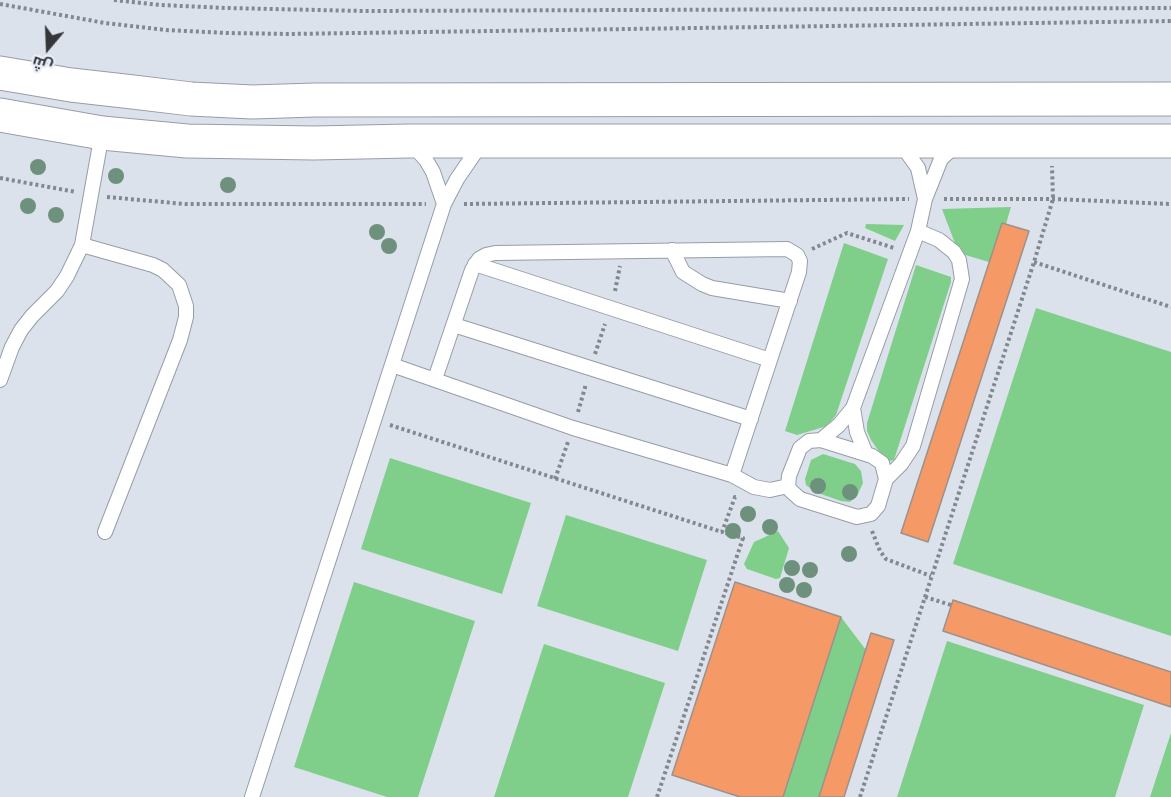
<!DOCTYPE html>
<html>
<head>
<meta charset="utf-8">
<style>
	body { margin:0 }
	#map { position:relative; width:1171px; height:797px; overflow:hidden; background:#dce2ec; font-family:"Source Serif 4",Cairo,serif }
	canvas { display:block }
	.north { position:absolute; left:18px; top:18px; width:60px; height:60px; -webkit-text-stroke:4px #e9effa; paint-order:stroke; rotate:199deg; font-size:16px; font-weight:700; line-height:24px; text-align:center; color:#34363a }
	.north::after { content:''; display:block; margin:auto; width:21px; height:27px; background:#34363a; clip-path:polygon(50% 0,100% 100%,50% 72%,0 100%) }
</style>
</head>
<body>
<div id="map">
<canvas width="1171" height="797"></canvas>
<div class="north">ش</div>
</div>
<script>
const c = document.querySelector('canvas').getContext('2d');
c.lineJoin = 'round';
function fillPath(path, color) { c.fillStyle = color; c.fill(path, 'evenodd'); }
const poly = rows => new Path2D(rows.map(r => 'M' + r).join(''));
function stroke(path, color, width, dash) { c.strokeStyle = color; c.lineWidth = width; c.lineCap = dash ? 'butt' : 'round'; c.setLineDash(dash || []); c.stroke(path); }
fillPath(poly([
	[1011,207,1006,224,1002,223,989,262,962,254,956,246,942,209],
	[866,224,904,225,895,241,865,228],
	[844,243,888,259,836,415,827,426,797,435,785,431],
	[916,265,951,277,951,282,894,460,890,461,880,453,871,440,867,431,867,423],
	[1036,308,1171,352,1171,636,953,564],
	[823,454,855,464,861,471,863,483,857,496,850,502,841,501,815,492,806,485,805,479,811,460],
	[390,458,531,503,502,594,361,549],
	[566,515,707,560,678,651,537,606],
	[778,531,789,548,780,578,776,579,747,569,744,564,754,542],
	[354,582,475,621,418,797,387,797,294,767],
	[841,617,866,650,819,797,783,797],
	[947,641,1144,705,1115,797,897,797],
	[544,644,665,683,628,797,494,797],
	[1171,733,1171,797,1150,797]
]), '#7fcf8b');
const building = poly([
	[1002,223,1029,231,928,542,901,533,1002,223],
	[735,582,841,617,783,797,740,797,672,775,735,582],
	[953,600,1171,672,1171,707,943,631,953,600],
	[871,633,894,640,844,797,819,797,871,633]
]);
fillPath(building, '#f59967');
stroke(building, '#9c918b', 1.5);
const service = poly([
	[411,143,426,160,433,172,444,204],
	[901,144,918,168,925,199],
	[82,245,153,265,163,270,179,285,186,306,186,317,180,340,105,532],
	[672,250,683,272,702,284,712,288,790,301],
	[475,264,770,360],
	[454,325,751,419],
	[392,365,573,428,732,475,754,487,770,490,788,486],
	[435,379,472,270,479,259,486,255,495,253,787,249,797,255,800,261,799,272,732,475],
	[0,380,12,347,21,330,32,316,57,291,67,276,82,245,102,133],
	[853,408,857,432,866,454],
	[821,440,872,456,882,463,886,479,878,506,871,514,857,517,800,499,790,490,788,486,789,476,800,448,809,441,821,440,839,425,853,408,918,231,925,199,941,159,956,145],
	[886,479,901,464,913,446,962,279,959,260,954,252,939,240,918,231],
	[252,797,444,204,457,179,481,144]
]);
const secondary = poly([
	[0,73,71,85,133,92,191,99,252,102,315,100,1171,99],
	[0,115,102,133,187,141,314,143,409,141,1171,141]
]);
stroke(service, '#979da6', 16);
stroke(secondary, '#979da6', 35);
stroke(poly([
	[114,0,160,5,227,8,363,11,1171,8],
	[0,4,105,23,166,30,227,33,288,34,1171,21],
	[0,178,76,192],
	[107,197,185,204,426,204],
	[944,199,1053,199,1171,204],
	[464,204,909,199],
	[812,249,847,233,894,248],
	[1034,262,1171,307],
	[615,291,620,266],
	[595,354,605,324],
	[578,412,586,384],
	[390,425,722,532,735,497,737,497],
	[555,479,568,442],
	[872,531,880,551,886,559,931,576],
	[925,597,951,605],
	[657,797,743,538,722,532],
	[860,797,1034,262,1053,199,1052,166]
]), '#83878e', 4, [3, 3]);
stroke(service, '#fff', 14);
stroke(secondary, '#fff', 33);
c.fillStyle = '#6d917c';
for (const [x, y] of [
	[38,167],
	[116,176],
	[228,185],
	[28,206],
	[56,215],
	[377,232],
	[389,246],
	[818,486],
	[850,492],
	[748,514],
	[770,527],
	[733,531],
	[849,554],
	[792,568],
	[810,570],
	[787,585],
	[804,590]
]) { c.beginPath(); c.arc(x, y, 8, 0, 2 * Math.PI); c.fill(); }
</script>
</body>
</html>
